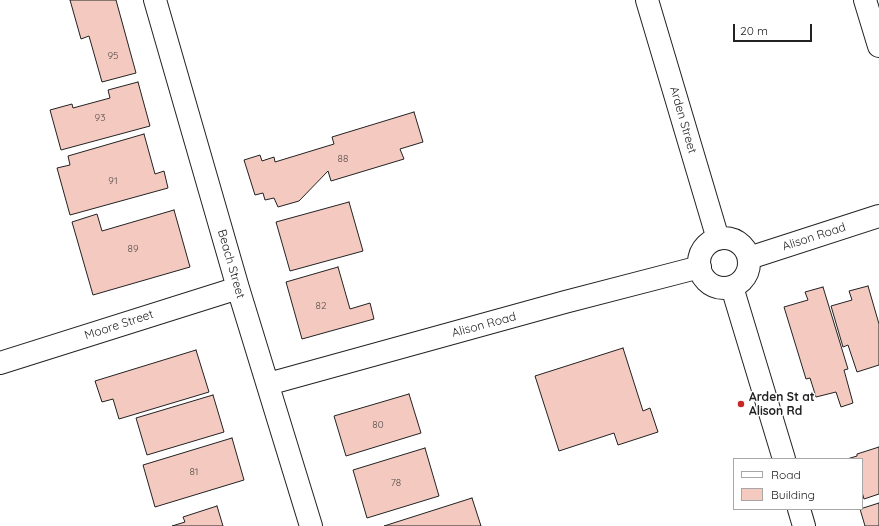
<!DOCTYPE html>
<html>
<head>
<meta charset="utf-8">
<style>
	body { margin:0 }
	#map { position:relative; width:879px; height:526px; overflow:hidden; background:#fff; font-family:Quicksand,sans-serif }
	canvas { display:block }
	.legend { position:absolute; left:733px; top:458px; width:130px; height:52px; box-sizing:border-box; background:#fff; border:1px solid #a7a7a7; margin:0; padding:5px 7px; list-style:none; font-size:12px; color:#222 }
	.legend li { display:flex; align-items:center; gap:8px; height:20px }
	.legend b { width:20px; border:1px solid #a7a7a7 }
	.scale { position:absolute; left:733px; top:24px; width:79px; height:18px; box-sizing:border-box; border:2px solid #222; border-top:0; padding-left:5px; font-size:12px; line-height:14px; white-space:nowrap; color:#222; -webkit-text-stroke:3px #fff; paint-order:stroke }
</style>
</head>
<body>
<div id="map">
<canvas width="879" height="526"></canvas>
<ul class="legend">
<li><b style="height:5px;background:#fff"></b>Road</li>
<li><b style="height:11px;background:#f3c9c0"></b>Building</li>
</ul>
<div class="scale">20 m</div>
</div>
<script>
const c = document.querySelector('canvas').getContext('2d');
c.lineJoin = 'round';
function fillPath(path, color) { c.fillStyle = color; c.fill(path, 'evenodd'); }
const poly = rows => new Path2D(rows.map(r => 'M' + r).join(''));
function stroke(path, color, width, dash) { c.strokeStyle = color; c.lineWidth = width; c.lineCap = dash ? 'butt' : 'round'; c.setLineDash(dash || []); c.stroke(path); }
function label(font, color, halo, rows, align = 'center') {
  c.font = font + ' Quicksand,sans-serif'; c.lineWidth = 3; c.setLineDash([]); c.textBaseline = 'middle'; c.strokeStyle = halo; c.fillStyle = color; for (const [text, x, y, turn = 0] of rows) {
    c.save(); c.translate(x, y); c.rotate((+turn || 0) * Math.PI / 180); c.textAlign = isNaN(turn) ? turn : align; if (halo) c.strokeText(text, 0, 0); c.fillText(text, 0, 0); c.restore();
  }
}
const building = poly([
	[70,0,116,0,136,73,102,82,89,36,81,39,70,0],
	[138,82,150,126,61,150,50,110,72,104,73,108,110,98,108,90,138,82],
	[414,112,423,142,400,149,404,159,331,181,328,171,299,201,278,207,274,198,265,200,263,193,255,195,244,160,260,155,262,161,274,157,275,162,334,144,332,137,414,112],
	[144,134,155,174,164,171,168,188,70,215,57,168,70,165,68,156,144,134],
	[349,202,363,251,290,271,276,222,349,202],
	[174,210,190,267,93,295,72,222,97,214,102,231,174,210],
	[338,267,350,309,370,303,374,319,302,339,286,282,338,267],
	[868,286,879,324,879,365,857,372,848,345,843,347,831,306,852,300,849,291,868,286],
	[823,287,848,369,844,370,853,403,841,407,836,392,816,397,810,378,806,379,784,307,808,300,805,292,823,287],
	[623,348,643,411,650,408,658,432,618,445,614,433,559,451,535,376,623,348],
	[196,350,209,392,119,419,113,399,102,402,95,381,196,350],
	[409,394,421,433,346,456,334,416,409,394],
	[213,395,224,432,147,455,136,418,213,395],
	[232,438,244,480,155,507,143,465,232,438],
	[879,447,879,494,864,499,862,492,862,459,847,459,857,456,857,454,879,447],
	[425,448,439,496,367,518,353,470,425,448],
	[472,498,481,526,384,526,472,498],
	[879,503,879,526,865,526,860,509,879,503],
	[217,506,223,526,172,526,185,522,183,517,217,506]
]);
fillPath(building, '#f3c9c0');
stroke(building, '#222', 1);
const minor = poly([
	[155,0,238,288,311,526],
	[865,0,879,46],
	[0,363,238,288],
	[268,384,565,302,700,267]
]);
const tertiary = poly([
	[749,258,879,216]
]);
const secondary = poly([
	[647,0,718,239],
	'699 263a25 25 0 1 1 50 0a25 25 0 1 1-50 0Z',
	[732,287,784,459],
	[799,509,804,526]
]);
stroke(minor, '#222', 24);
stroke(tertiary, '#222', 24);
stroke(secondary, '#222', 24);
stroke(minor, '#fff', 22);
stroke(tertiary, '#fff', 22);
stroke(secondary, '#fff', 22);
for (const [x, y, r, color] of [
	[741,404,4,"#c62828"]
]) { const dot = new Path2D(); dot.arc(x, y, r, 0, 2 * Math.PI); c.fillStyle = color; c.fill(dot); stroke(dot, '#fff', 1.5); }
label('10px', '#564c4a', null, [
	["95",113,56],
	["93",100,118],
	["88",343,159],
	["91",113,181],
	["89",133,249],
	["82",321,306],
	["80",378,425],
	["81",194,472],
	["78",396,483]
]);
label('12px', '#222', '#fff', [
	["Arden Street",683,120,74],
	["Alison Road",814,237,-18],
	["Beach Street",231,264,74],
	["Moore Street",119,325,-18],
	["Alison Road",484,325,-15]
]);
label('bold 12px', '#222', '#fff', [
	["Arden St at",749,397],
	["Alison Rd",749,411]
], 'left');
</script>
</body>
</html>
